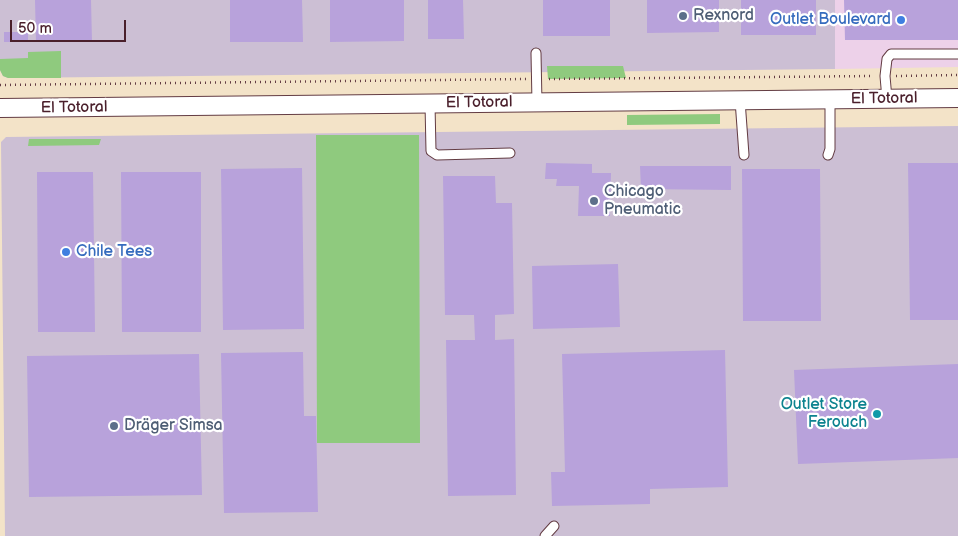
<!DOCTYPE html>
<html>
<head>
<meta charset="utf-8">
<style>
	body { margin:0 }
	#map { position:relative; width:958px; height:536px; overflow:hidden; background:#f3e3c8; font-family:"Balsamiq Sans",sans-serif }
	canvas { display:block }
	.scale { position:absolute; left:10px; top:20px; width:116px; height:22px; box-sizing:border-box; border:2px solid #4a1f2b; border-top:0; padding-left:6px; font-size:15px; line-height:18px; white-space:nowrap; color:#4a1f2b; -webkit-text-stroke:4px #fff; paint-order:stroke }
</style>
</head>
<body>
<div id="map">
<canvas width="958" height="536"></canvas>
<div class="scale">50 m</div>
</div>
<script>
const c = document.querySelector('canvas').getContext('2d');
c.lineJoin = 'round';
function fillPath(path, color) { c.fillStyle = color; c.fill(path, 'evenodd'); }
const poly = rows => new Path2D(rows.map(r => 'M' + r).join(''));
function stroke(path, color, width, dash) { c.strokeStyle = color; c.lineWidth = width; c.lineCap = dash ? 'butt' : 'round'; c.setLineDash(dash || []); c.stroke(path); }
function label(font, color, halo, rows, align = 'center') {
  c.font = font + ' "Balsamiq Sans",sans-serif'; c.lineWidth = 4.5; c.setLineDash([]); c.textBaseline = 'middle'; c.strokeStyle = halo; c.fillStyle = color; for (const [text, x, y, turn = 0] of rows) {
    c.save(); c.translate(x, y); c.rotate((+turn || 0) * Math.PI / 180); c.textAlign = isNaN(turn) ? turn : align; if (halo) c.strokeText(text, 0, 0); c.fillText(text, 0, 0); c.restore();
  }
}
fillPath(poly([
	[835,0,958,0,958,67,835,69]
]), '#edd1e9');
fillPath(poly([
	[0,0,835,0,835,69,8,78,3,76,0,70],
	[958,126,958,536,5,536,1,142,6,137]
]), '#ccbfd4');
fillPath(poly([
	[61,51,61,78,8,78,3,76,0,70,0,59,28,58,28,52],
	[547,66,623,66,626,78,548,79],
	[720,114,720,124,627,125,627,115],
	[316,135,419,135,420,443,317,443],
	[29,139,101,139,99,145,28,146]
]), '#8fca7e');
fillPath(poly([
	[35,0,91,0,92,42,36,42],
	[230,0,302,0,303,42,230,42],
	[330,0,404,0,404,41,330,42],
	[428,0,463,0,464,39,428,39],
	[543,0,610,0,610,36,543,36],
	[647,0,719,0,719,32,647,33],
	[741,0,816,0,816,35,741,35],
	[844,0,958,0,958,40,845,40],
	[4,32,28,32,28,42,4,42],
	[546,163,592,164,592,173,611,173,610,216,578,216,579,186,556,186,557,179,545,179],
	[908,163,958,163,958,320,910,320],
	[640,166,731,166,731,190,641,189],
	[302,168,304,329,223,330,221,169],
	[742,169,820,169,821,321,743,321],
	[37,172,93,172,95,332,38,332],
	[121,172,201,172,201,332,122,332],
	[443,176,495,176,496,203,512,203,514,314,495,315,495,340,514,339,516,495,448,496,446,340,475,340,474,315,445,315],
	[618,264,620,327,533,329,532,266],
	[725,350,728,487,650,489,650,504,552,506,551,472,565,472,562,354],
	[303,352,304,416,316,416,318,512,224,513,221,353],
	[199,354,202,495,29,497,27,356],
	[958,364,958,458,798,464,794,370]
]), '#b8a2db');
const lane = poly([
	[536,53,537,103],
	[887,99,885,76,887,59,891,54,958,54],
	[740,100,744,155],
	[430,104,431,151,437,155,510,153],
	[828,155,830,149,830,99],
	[545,536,554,526]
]);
const street = poly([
	[0,108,958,98]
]);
stroke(lane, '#633c43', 11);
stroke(street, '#633c43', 20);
stroke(poly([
	[896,76,958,75],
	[549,79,873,76],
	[0,85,526,79]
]), '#633c43', 2.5, [1, 4]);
stroke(lane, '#fff', 9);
stroke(street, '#fff', 18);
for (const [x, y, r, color] of [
	[683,16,5,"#5c6f8a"],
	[901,20,5,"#3f7fe0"],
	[594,201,5,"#5c6f8a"],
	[66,252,5,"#3f7fe0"],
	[877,414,5,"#0f9aa8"],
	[114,426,5,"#5c6f8a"]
]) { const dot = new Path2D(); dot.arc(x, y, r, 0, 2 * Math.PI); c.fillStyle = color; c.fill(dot); stroke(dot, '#fff', 2); }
label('16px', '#4e5e75', '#fff', [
	["Rexnord",693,16],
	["Chicago",604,192],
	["Pneumatic",604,210],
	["Dräger Simsa",124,426]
], 'left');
label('16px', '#366cbe', '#fff', [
	["Outlet Boulevard",891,20],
	["Chile Tees",76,252,"left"]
], 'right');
label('16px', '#4a1f2b', '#fff', [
	["El Totoral",884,99,-1],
	["El Totoral",479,103,-1],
	["El Totoral",74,108,-1]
]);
label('16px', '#0d838f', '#fff', [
	["Outlet Store",867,405],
	["Ferouch",867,423]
], 'right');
</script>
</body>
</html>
